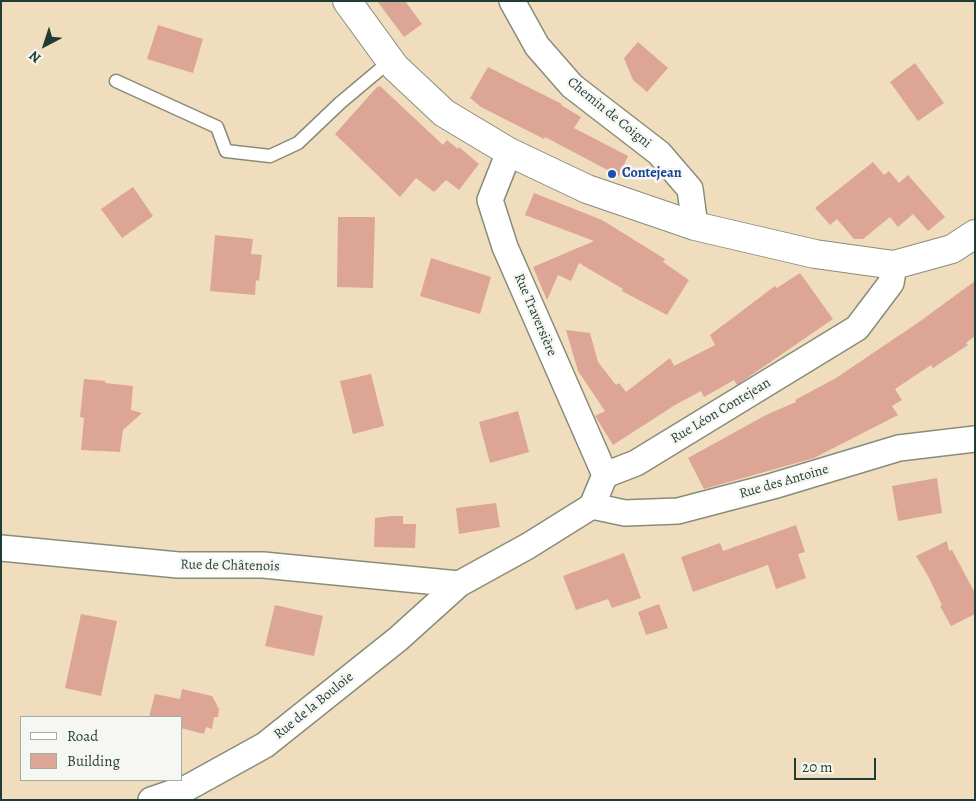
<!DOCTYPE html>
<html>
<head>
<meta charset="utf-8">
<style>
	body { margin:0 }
	#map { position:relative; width:976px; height:801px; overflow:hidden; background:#f0ddbe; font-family:Alegreya,serif }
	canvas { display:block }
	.frame { position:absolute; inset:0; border:2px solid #1f3d34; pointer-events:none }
	.legend { position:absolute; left:20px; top:716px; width:162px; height:65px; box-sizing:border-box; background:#f6f6f2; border:1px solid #a0aca6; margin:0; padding:6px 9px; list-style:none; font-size:15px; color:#1f3d34 }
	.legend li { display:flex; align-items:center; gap:10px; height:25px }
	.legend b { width:25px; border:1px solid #a0aca6 }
	.north { position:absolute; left:20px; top:20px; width:50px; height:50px; -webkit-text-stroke:4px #f6f6f2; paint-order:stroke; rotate:220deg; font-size:14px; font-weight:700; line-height:20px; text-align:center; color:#1f3d34 }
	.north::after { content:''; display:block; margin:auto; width:18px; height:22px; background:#1f3d34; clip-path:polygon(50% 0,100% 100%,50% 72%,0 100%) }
	.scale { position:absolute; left:794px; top:758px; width:82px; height:22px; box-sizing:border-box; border:2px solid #1f3d34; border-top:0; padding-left:6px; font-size:15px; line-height:18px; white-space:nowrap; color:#1f3d34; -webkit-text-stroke:4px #f6f6f2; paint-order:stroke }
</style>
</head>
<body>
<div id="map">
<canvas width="976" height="801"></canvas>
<div class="frame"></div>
<ul class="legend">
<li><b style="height:6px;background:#fff"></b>Road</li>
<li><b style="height:14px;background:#dca596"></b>Building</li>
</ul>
<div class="north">N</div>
<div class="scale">20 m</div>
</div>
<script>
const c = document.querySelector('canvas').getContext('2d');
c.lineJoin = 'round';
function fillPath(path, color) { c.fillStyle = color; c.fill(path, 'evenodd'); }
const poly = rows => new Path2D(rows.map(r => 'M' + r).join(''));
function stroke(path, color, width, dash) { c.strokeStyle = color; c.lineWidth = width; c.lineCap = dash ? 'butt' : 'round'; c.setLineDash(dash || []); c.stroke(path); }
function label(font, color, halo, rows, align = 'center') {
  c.font = font + ' Alegreya,serif'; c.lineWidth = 5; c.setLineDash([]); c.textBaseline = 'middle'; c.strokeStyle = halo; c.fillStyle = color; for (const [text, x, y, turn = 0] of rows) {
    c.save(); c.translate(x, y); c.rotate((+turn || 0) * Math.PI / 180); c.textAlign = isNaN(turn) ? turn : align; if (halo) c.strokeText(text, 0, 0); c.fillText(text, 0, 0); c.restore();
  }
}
fillPath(poly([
	[377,1,405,1,422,24,404,37],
	[158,25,203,39,193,73,147,59],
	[638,42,668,68,647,92,633,80,624,58],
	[915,63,944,103,918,121,890,82],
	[488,67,562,104,561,105,581,117,574,128,628,156,619,176,545,137,544,139,481,107,470,98],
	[380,86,443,145,447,140,458,149,459,147,479,164,459,190,446,180,434,192,416,178,400,197,335,134,377,87],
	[873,162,884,175,889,171,899,183,908,175,945,217,928,231,913,214,898,227,890,217,863,239,854,239,837,219,830,225,815,208],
	[133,187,153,216,122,238,101,209],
	[534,193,602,220,665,259,663,262,689,280,667,315,622,291,623,289,579,263,571,281,558,275,547,300,533,267,594,241,525,215],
	[338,217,375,217,373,288,337,287],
	[215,235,253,239,251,254,262,255,259,281,256,280,255,295,210,291],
	[431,258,491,277,480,314,420,296],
	[800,273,833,319,737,385,734,380,704,397,701,391,675,405,613,445,595,416,605,411,578,371,566,330,590,333,598,362,616,385,619,383,626,392,670,358,674,366,715,345,710,335,775,286,777,288],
	[975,281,975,336,966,343,968,345,933,368,931,365,895,389,902,400,892,406,898,415,814,458,704,489,688,458,766,415,796,402,795,400,836,378,919,322],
	[371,374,384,426,353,434,340,381],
	[84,379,105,381,105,383,133,386,131,410,142,413,123,430,120,452,81,450,84,418,80,417],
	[518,411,529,452,490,463,479,422],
	[937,478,942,513,898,521,892,486],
	[496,503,500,527,459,534,456,508],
	[392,516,403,516,403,524,416,524,415,548,374,547,375,518],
	[796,525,805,552,798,554,806,578,776,589,768,565,693,592,681,557,720,543,723,551],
	[947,541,949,551,952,550,975,593,975,614,951,626,940,606,942,605,928,576,916,556],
	[624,553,641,598,612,608,608,599,576,610,563,576],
	[659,604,668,628,646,635,638,612],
	[275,605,323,616,314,656,265,646],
	[81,614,117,621,101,696,65,688],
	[182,689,212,696,217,705,217,707,219,708,218,717,214,717,212,729,206,727,204,734,181,728,181,717,149,717,155,694,180,699]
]), '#dca596');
const lane = poly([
	[116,81,217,127,226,151,270,156,298,143,340,103,390,61]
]);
const street = poly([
	[512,1,537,46,572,86,659,153,690,189,695,226],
	[509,152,490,200,505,247,605,475],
	[592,506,625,513,678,511,773,486,899,448,975,439],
	[1,548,178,565,263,565,459,584],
	[151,800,189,787,265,745,398,639,459,584,528,546,592,506,605,475,636,463,857,328,891,283,894,265]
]);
const secondary = poly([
	[347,1,395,67,444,113,509,152,587,189,695,226,815,254,894,265,952,249,975,234]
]);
stroke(lane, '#888d79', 15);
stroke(street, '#888d79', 28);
stroke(secondary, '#888d79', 30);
stroke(lane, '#fff', 12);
stroke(street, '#fff', 25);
stroke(secondary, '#fff', 28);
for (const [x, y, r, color] of [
	[612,174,5,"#1a4fb4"]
]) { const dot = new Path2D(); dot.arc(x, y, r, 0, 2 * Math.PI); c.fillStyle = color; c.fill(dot); stroke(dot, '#f6f6f2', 2); }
label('14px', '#1f3d34', '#f6f6f2', [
	["Chemin de Coigni",609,113,39],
	["Rue Traversière",535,315,67],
	["Rue Léon Contejean",721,411,-31],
	["Rue des Antoine",784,482,-16],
	["Rue de Châtenois",230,566,1],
	["Rue de la Bouloie",314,706,-39]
]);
label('bold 14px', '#164399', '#f6f6f2', [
	["Contejean",622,174]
], 'left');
</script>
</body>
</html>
